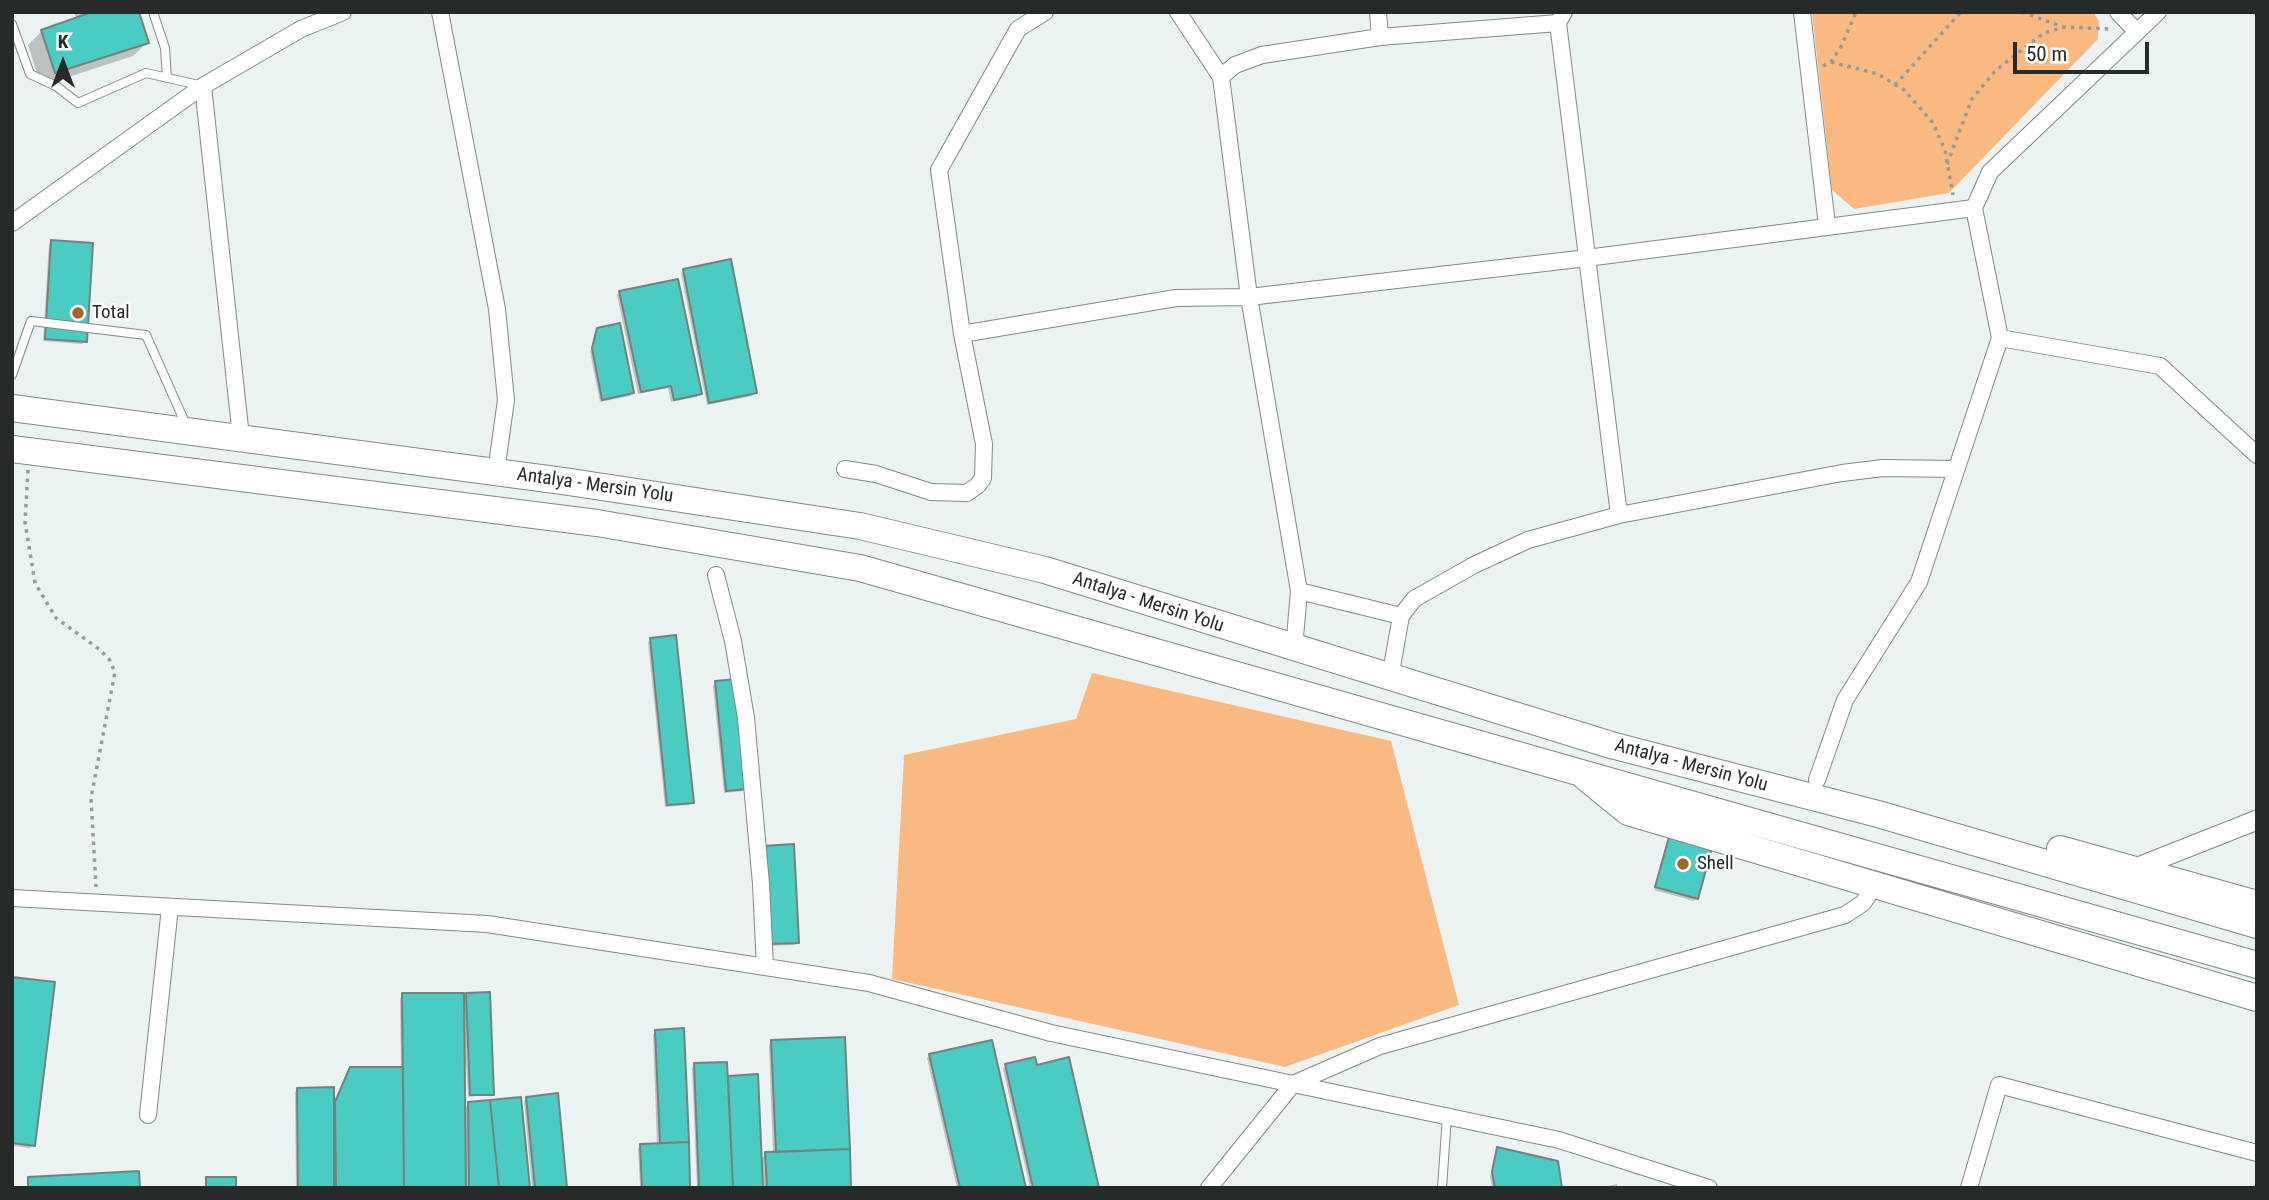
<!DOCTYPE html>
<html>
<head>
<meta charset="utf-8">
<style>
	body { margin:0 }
	#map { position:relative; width:2269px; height:1200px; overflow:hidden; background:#ebf3f2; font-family:"Roboto Condensed",sans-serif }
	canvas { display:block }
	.frame { position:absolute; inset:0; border:14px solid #262a29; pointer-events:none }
	.north { position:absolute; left:28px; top:28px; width:70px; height:70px; -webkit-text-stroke:5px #fff; paint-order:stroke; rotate:0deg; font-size:19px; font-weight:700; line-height:28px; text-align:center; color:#262a29 }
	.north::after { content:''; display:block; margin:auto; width:24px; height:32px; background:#262a29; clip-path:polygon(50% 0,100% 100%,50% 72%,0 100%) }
	.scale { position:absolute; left:2013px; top:42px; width:136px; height:32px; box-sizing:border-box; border:4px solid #262a29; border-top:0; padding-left:9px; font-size:21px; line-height:24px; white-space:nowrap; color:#262a29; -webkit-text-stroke:5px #fff; paint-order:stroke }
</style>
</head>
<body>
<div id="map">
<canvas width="2269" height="1200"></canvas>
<div class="frame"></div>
<div class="north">K</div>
<div class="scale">50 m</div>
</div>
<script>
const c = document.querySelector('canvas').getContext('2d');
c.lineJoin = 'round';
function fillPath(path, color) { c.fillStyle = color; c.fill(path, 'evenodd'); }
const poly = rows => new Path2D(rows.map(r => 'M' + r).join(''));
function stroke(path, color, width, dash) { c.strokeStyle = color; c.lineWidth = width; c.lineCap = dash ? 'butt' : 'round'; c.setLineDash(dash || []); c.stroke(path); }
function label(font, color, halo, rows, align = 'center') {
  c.font = font + ' "Roboto Condensed",sans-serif'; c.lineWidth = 5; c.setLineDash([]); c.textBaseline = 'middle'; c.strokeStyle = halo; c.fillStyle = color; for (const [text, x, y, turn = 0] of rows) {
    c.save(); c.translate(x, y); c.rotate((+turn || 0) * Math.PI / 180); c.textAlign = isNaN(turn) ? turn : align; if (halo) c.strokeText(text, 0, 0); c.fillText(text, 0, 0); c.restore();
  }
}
fillPath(poly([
	[1812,12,2093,12,2099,21,2098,39,1949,193,1854,209,1832,190],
	[1092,673,1391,741,1459,1005,1285,1067,892,979,904,755,1076,719]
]), '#f9b980');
fillPath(poly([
	[74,12,137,12,147,43,133,56,41,86,28,45,42,31,77,20],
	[52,242,85,341,82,344,43,341,49,244],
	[684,270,755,393,752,396,707,405,681,273],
	[620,292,700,394,697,397,671,402,668,388,638,394,617,295],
	[598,330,632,393,630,396,600,402,590,352],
	[651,640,692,802,689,805,665,807,648,642],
	[715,683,746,788,743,791,724,793,713,686],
	[1669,839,1697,898,1694,901,1654,890],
	[761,850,798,942,795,945,766,946],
	[12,979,33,1145,30,1148,12,1146],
	[403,995,463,999,466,995,492,1094,468,1097,466,1063,463,1063,463,1110,469,1104,529,1188,296,1188,295,1092,298,1089,332,1109,348,1072,401,1069,400,998],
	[682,1030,689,1188,640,1188,638,1148,657,1145,653,1034],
	[772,1042,849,1188,697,1188,692,1068,695,1065,726,1077,756,1076,760,1160,766,1154,773,1154,769,1045],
	[930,1055,1024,1188,957,1188,927,1058],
	[1005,1066,1097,1188,1030,1188,1003,1069],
	[527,1098,565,1188,532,1188,524,1101],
	[1497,1149,1560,1188,1492,1188,1490,1176],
	[1617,1184,1618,1188,1599,1188]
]), '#0003');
const building = poly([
	[139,12,149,43,55,73,41,30,92,12,139,12],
	[51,240,93,243,87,342,45,339,51,240],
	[731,259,757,393,709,403,683,269,731,259],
	[678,279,702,394,674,400,671,386,641,392,619,291,678,279],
	[620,323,634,393,602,400,592,348,597,328,620,323],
	[676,635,694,803,667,805,650,638,676,635],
	[737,679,748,789,726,791,715,681,737,679],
	[1669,837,1712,848,1698,899,1655,887,1669,837],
	[794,844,799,943,768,944,763,846,794,844],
	[12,977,55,982,35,1146,12,1143,12,977],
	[490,992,494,1095,470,1095,466,993,490,992],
	[402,993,464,993,466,1188,404,1188,402,993],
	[684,1028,689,1142,660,1143,655,1030,684,1028],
	[845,1037,850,1149,776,1152,771,1040,845,1037],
	[992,1040,1026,1188,960,1188,929,1054,992,1040],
	[1035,1057,1037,1065,1069,1057,1099,1188,1033,1188,1005,1064,1035,1057],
	[727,1062,733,1188,699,1188,694,1063,727,1062],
	[350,1067,403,1067,404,1188,336,1188,335,1102,350,1067],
	[758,1074,763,1188,733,1188,728,1076,758,1074],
	[334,1087,334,1188,298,1188,297,1088,334,1087],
	[558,1093,567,1188,535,1188,526,1097,558,1093],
	[521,1097,530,1188,499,1188,490,1100,521,1097],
	[490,1100,499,1188,469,1188,468,1102,490,1100],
	[689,1142,690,1188,642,1188,640,1144,689,1142],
	[1497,1147,1558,1161,1562,1188,1495,1188,1492,1172,1497,1147],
	[850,1149,851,1188,767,1188,765,1152,850,1149],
	[139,1171,140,1188,28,1188,28,1177,139,1171],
	[206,1177,236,1177,236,1188,206,1188,206,1177]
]);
fillPath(building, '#4accc2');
stroke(building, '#78807f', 2);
const service = poly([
	[153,12,165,48,167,78],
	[12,24,30,74,56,86,78,103,146,73,203,86],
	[12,375,31,321,146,335,187,427],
	[1442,1188,1447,1116]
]);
const minor = poly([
	[440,12,497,309,506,400,496,472],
	[1045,12,1018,29,939,170,962,334,1176,298,1249,297,1579,259,1974,208],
	[1178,12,1221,77],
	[1564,12,1558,23,1619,515],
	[1802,12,1827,225],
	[2118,12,2137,32],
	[1380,37,1558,23],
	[12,223,203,86],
	[2000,338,2160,366,2257,455],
	[241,437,203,86,301,29,343,12],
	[845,469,876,474,931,492,967,493,978,485,983,478,984,444,962,334],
	[716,575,733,641,746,718,761,884,765,967],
	[1299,591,1401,616],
	[1294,649,1299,591,1249,297,1221,77,1235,65,1262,55,1380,37,1378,12],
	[1390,678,1401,616,1414,599,1474,565,1528,540,1619,515,1842,473,1883,468,1956,469],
	[1817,780,1845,700,1919,582,2000,338,1974,208,1990,172,2158,12],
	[12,898,487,924,869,983,1051,1033,1559,1140,1709,1188],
	[148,1115,170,907],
	[1209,1188,1293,1084,1380,1046,1845,915,1863,903,1875,885],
	[1969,1188,1999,1085,2257,1153]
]);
const tertiary = poly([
	[2133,869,2257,820]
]);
const trunk = poly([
	[12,408,563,481,860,526,1045,570,1611,745,1878,814,2257,925],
	[12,449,597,523,860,568,2257,965],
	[1585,777,1628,812,2257,998],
	[2060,849,2257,904]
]);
stroke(service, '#818988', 10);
stroke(minor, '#818988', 18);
stroke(tertiary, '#818988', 21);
stroke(trunk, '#818988', 28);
stroke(poly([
	[2022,12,2063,27],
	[1831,62,1878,74,1904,90,1933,123,1945,150,1953,195],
	[1823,66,1831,62,1842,45,1856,12],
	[1895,85,1961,12],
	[1947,164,1972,99,1996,70,2044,33,2065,27,2111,29],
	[28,470,25,522,35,583,56,618,99,649,109,659,115,672,91,798,96,887]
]), '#959c9b', 3.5, [3.5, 5]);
stroke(service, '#fff', 8);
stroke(minor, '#fff', 16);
stroke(tertiary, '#fff', 19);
stroke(trunk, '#fff', 26);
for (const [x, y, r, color] of [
	[78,313,7,"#a26629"],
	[1683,864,7,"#a26629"]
]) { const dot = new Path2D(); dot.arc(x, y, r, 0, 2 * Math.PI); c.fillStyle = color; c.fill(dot); stroke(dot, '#fff', 2.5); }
label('19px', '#262a29', '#fff', [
	["Total",92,313],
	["Shell",1697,864]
], 'left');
label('19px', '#262a29', '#fff', [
	["Antalya - Mersin Yolu",595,486,8],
	["Antalya - Mersin Yolu",1148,603,18],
	["Antalya - Mersin Yolu",1691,766,15]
]);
</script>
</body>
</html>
